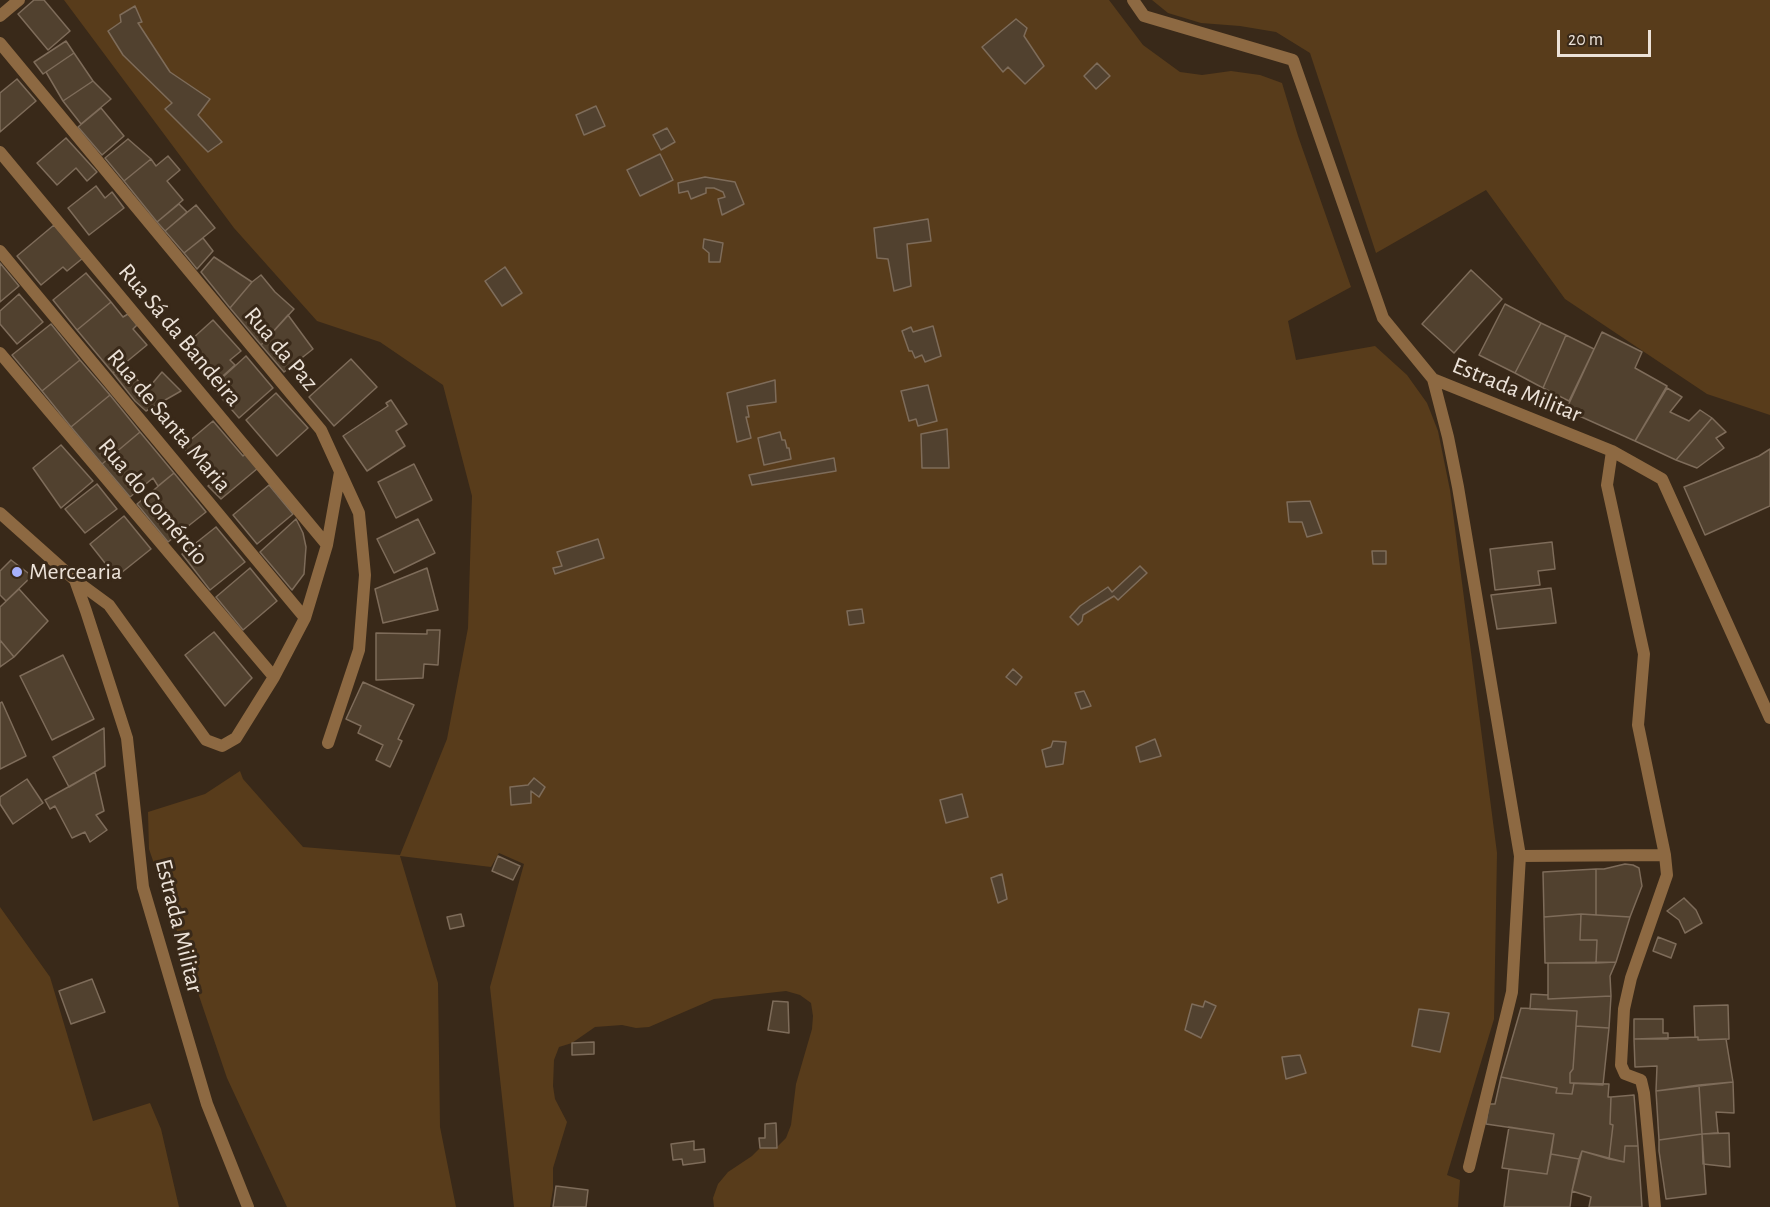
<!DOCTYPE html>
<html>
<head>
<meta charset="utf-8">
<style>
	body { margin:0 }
	#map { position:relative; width:1770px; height:1207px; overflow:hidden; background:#392919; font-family:"Alegreya Sans",sans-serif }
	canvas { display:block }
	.scale { position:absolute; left:1557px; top:30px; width:94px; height:27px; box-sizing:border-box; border:3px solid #ece2d8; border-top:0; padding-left:8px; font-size:18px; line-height:21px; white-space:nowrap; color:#ece2d8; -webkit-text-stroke:4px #392919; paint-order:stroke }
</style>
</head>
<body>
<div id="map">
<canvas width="1770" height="1207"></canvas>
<div class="scale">20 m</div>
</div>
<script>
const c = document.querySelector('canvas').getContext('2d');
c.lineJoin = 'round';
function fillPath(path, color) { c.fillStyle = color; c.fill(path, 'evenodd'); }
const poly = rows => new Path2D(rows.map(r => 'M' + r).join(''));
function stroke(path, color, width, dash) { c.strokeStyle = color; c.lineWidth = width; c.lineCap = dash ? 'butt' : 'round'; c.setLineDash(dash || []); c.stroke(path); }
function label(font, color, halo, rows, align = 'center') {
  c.font = font + ' "Alegreya Sans",sans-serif'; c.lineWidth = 6; c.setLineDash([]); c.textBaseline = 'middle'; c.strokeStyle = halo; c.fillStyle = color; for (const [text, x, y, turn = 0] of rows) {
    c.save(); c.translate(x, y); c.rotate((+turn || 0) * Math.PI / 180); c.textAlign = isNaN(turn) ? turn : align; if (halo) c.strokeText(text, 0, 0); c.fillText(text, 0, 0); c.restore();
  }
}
fillPath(poly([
	[64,0,1109,0,1143,45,1180,72,1202,75,1231,71,1260,75,1282,83,1298,136,1351,287,1288,321,1296,360,1375,346,1407,375,1427,403,1438,431,1450,490,1497,853,1494,1019,1447,1175,1460,1180,1458,1207,714,1207,713,1198,718,1184,728,1172,752,1156,760,1148,777,1147,786,1138,791,1125,796,1084,812,1029,813,1016,811,1003,800,995,786,991,714,999,649,1027,636,1028,622,1025,595,1027,572,1043,559,1047,554,1060,553,1086,555,1099,567,1122,553,1168,553,1189,550,1207,514,1207,490,987,524,864,499,853,491,867,400,856,438,983,440,1127,456,1207,287,1207,227,1078,149,849,148,812,205,794,240,771,243,779,303,847,400,855,447,739,468,628,472,496,443,385,380,342,317,321,234,228],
	[1152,0,1770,0,1770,415,1707,394,1565,299,1486,190,1376,253,1310,53,1276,32,1240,26,1201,23,1168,13],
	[0,907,50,977,93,1121,150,1103,161,1129,179,1207,0,1207]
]), '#583c1b');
const building = poly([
	[34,0,44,0,70,31,48,50,18,14,34,0],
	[135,6,142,22,138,23,170,72,210,99,198,115,222,142,208,152,165,109,172,103,123,55,108,31,121,22,120,15,135,6],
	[1016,19,1027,28,1024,36,1044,66,1025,84,1008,67,1003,72,982,47,1016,19],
	[66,41,74,53,43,74,34,62,66,41],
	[74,53,93,81,63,101,46,72,74,53],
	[1097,63,1110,76,1096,89,1084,76,1097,63],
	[17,79,36,101,0,132,0,93,17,79],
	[93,81,111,99,81,124,63,101,93,81],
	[596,106,605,126,584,135,576,115,596,106],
	[101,108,124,136,102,155,78,127,101,108],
	[667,128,675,142,661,150,653,135,667,128],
	[66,138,97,172,87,181,76,168,57,185,37,163,66,138],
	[128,139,151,159,124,181,105,158,128,139],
	[660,154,673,180,640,196,627,170,660,154],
	[168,156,180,170,167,181,183,200,157,222,124,181,151,159,156,166,168,156],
	[705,177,735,182,744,204,722,215,718,199,725,197,723,192,714,188,706,188,706,193,691,199,688,191,679,193,678,183,705,177],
	[96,186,105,198,112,192,124,208,89,235,68,208,96,186],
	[179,204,187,212,165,231,157,222,179,204],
	[196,205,215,228,184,253,165,231,196,205],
	[928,219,931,241,907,244,911,286,894,291,888,259,877,258,874,228,928,219],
	[54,225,83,258,67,271,63,267,41,285,17,256,54,225],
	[203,238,213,251,197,269,184,253,203,238],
	[704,239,723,243,720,262,709,262,709,253,703,248,704,239],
	[214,257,252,282,230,308,201,272,214,257],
	[0,263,19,286,0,302,0,263],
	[505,267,522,293,502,306,485,281,505,267],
	[1471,270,1502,299,1454,353,1422,324,1471,270],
	[86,273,111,302,77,330,53,300,86,273],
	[261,275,275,292,294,309,261,345,230,308,252,282,261,275],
	[19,294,43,322,17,344,0,324,0,311,19,294],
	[111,302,123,317,128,314,137,325,133,329,147,345,113,373,77,330,111,302],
	[1505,304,1541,323,1515,373,1479,355,1505,304],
	[288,315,313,349,284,372,261,345,288,315],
	[213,320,241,351,230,360,235,365,214,384,182,348,213,320],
	[1541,323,1566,335,1543,388,1515,373,1541,323],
	[51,324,80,360,42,391,12,355,51,324],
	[933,326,941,356,925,362,922,355,915,358,912,351,909,351,902,331,911,327,913,332,933,326],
	[1602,332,1642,352,1635,368,1667,386,1635,441,1566,410,1602,332],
	[1566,335,1594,349,1569,401,1543,388,1566,335],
	[246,356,273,388,239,418,212,387,246,356],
	[351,359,377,387,334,426,309,397,351,359],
	[80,360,110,395,71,427,42,391,80,360],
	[124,363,146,391,162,372,181,391,146,411,135,401,113,373,124,363],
	[775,380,776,402,747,406,749,417,746,417,751,438,737,442,727,393,775,380],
	[928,385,937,421,918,426,916,419,909,421,901,391,928,385],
	[1667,388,1682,397,1670,412,1689,421,1700,410,1712,418,1676,460,1635,441,1667,388],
	[276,393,308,428,277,456,246,420,276,393],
	[110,395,140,432,102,464,71,427,110,395],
	[391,400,407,424,396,431,405,446,367,471,343,436,388,406,386,403,391,400],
	[1712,418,1726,432,1716,438,1724,448,1697,468,1676,460,1712,418],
	[213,421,243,456,246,453,258,468,221,499,208,486,213,482,182,447,213,421],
	[947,429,949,468,922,468,921,434,947,429],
	[140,432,174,473,158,486,153,478,130,497,102,464,140,432],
	[780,432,782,440,785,440,787,448,789,448,791,459,764,465,758,438,780,432],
	[61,445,93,481,61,508,33,468,61,445],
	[1770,449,1770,506,1705,535,1684,487,1759,456,1770,449],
	[834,458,836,471,752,485,749,475,834,458],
	[414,464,432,500,396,518,378,482,414,464],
	[174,473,206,512,168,542,137,504,174,473],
	[97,484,117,509,85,533,65,509,97,484],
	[269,485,293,514,257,544,233,515,269,485],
	[1310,501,1322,533,1307,537,1302,522,1289,522,1287,502,1310,501],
	[124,516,151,549,116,577,90,544,124,516],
	[296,519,303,533,306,547,304,574,292,590,260,552,296,519],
	[418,519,435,553,394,573,377,539,418,519],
	[216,527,245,562,210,590,182,554,216,527],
	[598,539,604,558,555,574,553,568,562,566,557,552,598,539],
	[1552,542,1555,569,1538,571,1540,585,1495,590,1490,549,1552,542],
	[1372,551,1386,551,1386,564,1373,564,1372,551],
	[11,560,32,576,6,601,0,595,0,571,11,560],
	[1140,566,1147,573,1118,600,1114,596,1083,615,1082,621,1078,625,1070,617,1080,606,1108,587,1112,592,1140,566],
	[250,568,277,601,243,630,216,597,250,568],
	[427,568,438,610,383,623,375,589,427,568],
	[1551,588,1556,623,1497,629,1491,595,1551,588],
	[19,589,48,621,14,657,0,640,0,607,19,589],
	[862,609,864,623,849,625,847,611,862,609],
	[427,630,440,630,438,665,424,664,423,678,376,680,376,633,427,634,427,630],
	[214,632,252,678,225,706,185,655,214,632],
	[0,640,14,657,0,667,0,640],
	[63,655,94,719,52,740,20,676,63,655],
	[1013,669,1022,677,1016,685,1006,677,1013,669],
	[363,682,414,705,398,739,402,741,390,767,376,760,383,745,358,733,361,726,346,719,363,682],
	[1084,691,1091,706,1081,709,1075,693,1084,691],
	[2,702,26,756,0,769,0,703,2,702],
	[104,728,105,766,69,787,53,757,104,728],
	[1155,739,1161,756,1140,762,1136,747,1155,739],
	[1053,741,1066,742,1063,764,1046,767,1042,750,1051,747,1053,741],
	[95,772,104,811,96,815,107,830,90,842,85,832,72,838,55,806,50,809,45,800,95,772],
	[534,778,545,787,539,797,531,791,531,803,511,805,510,787,528,785,534,778],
	[27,779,43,803,13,824,0,804,0,797,27,779],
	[962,794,968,817,946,823,940,800,962,794],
	[498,856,520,866,513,880,492,871,498,856],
	[1625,864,1633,865,1639,868,1642,886,1630,917,1596,915,1596,869,1604,869,1625,864],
	[1596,869,1596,915,1581,914,1544,917,1543,872,1596,869],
	[1002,874,1007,899,998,903,991,878,1002,874],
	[1684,898,1696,910,1702,923,1685,933,1679,920,1667,911,1684,898],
	[461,914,464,926,450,929,447,917,461,914],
	[1581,914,1580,940,1597,940,1596,963,1545,963,1544,917,1581,914],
	[1581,914,1630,917,1616,962,1596,963,1597,940,1580,940,1581,914],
	[1658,937,1676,944,1671,958,1653,951,1658,937],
	[1616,962,1610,976,1611,996,1548,999,1548,963,1616,962],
	[92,979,105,1012,71,1024,59,991,92,979],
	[1531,994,1548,995,1548,999,1611,996,1609,1028,1576,1026,1577,1011,1530,1009,1531,994],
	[773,1001,788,1002,789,1033,768,1030,773,1001],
	[1205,1001,1216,1006,1201,1038,1185,1030,1192,1004,1203,1007,1205,1001],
	[1728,1005,1729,1039,1698,1040,1698,1037,1695,1037,1694,1006,1728,1005],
	[1521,1008,1577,1011,1573,1069,1570,1073,1570,1083,1574,1083,1572,1094,1556,1093,1557,1088,1501,1077,1521,1008],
	[1419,1009,1449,1013,1440,1052,1412,1046,1419,1009],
	[1634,1019,1663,1019,1663,1033,1668,1033,1668,1039,1634,1039,1634,1019],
	[1576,1026,1609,1028,1603,1085,1570,1083,1570,1073,1573,1069,1576,1026],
	[1698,1037,1698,1040,1726,1039,1733,1082,1656,1091,1657,1066,1635,1067,1634,1039,1698,1037],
	[594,1042,594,1054,572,1055,572,1043,594,1042],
	[1300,1055,1306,1073,1286,1079,1282,1057,1300,1055],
	[1501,1077,1557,1088,1556,1093,1572,1094,1574,1083,1609,1084,1608,1097,1611,1097,1610,1124,1613,1125,1609,1159,1582,1151,1579,1159,1551,1154,1554,1134,1486,1124,1489,1104,1495,1104,1501,1077],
	[1733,1082,1734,1113,1716,1112,1718,1133,1702,1134,1699,1085,1733,1082],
	[1699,1085,1702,1134,1659,1140,1656,1091,1699,1085],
	[1634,1095,1638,1146,1625,1146,1624,1162,1609,1159,1613,1125,1610,1124,1611,1097,1634,1095],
	[776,1123,777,1148,760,1148,759,1138,765,1138,765,1124,776,1123],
	[1509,1127,1554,1134,1547,1174,1502,1168,1509,1127],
	[1729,1133,1730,1167,1703,1164,1702,1134,1729,1133],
	[1702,1134,1706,1194,1666,1199,1659,1151,1659,1140,1702,1134],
	[694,1141,694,1150,704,1149,705,1162,683,1165,682,1159,673,1160,671,1144,694,1141],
	[1625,1146,1638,1146,1642,1207,1589,1207,1591,1197,1572,1191,1582,1151,1624,1162,1625,1146],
	[1551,1154,1579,1159,1572,1191,1570,1207,1504,1207,1509,1169,1547,1174,1551,1154],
	[556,1186,588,1190,586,1207,553,1207,556,1186]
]);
fillPath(building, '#51412f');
stroke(building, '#7e6c5a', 1.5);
stroke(poly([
	[1133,0,1144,16,1293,60,1383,318,1433,379,1612,451,1662,479,1770,718],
	[0,16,19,0],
	[0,43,321,430,359,513,365,575,359,650,328,743],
	[0,152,327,545],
	[0,251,305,618],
	[0,353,274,677],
	[1433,379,1448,437,1458,487,1520,856,1512,992,1469,1167],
	[1612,451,1607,485,1644,654,1638,725,1665,855,1667,875,1631,978,1624,1009,1621,1065,1625,1074,1641,1080,1644,1093,1655,1207],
	[0,513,75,580,109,605,206,740,222,746,236,738,274,677,305,618,327,545,340,472],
	[75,580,86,611,127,738,143,887,207,1104,248,1207],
	[1520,856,1665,855]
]), '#8d6942', 12);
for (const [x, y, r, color] of [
	[17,572,6,"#a7b1fc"]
]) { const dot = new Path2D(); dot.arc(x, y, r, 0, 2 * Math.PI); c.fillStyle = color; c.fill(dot); stroke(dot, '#392919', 2); }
label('24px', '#ece2d8', '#392919', [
	["Rua Sá da Bandeira",180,335,50],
	["Rua da Paz",281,349,50],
	["Estrada Militar",1517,390,22],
	["Rua de Santa Maria",169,421,50],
	["Rua do Comércio",153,502,50],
	["Estrada Militar",179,926,76]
]);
label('24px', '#ece2d8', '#392919', [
	["Mercearia",29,572]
], 'left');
</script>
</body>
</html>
